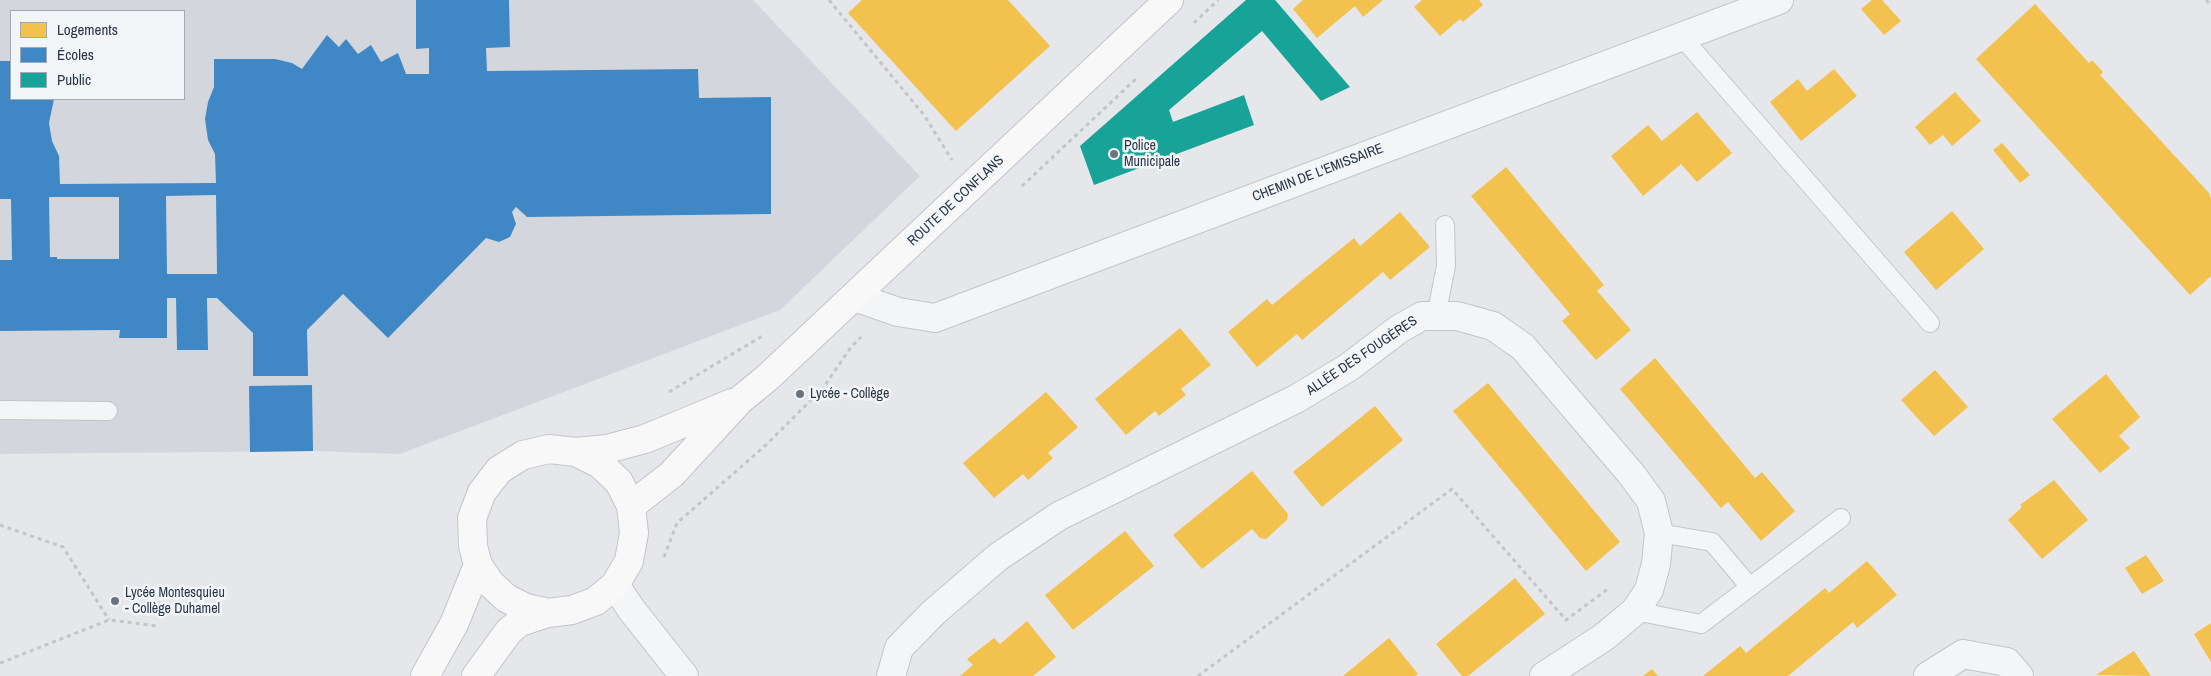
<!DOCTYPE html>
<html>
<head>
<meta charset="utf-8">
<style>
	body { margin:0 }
	#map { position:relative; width:2211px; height:676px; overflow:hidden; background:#e5e7ea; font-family:"Archivo Narrow",sans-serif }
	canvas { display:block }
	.legend { position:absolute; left:10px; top:10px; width:175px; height:90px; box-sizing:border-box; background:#f3f6f9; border:1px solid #a3a9b1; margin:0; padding:6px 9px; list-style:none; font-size:15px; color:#2a3545 }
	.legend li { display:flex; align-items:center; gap:10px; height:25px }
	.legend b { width:25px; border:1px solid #a3a9b1 }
</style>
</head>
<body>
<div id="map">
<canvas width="2211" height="676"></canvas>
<ul class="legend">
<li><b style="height:14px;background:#f2c14e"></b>Logements</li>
<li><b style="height:14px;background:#3f88c5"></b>Écoles</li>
<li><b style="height:14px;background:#17a398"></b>Public</li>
</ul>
</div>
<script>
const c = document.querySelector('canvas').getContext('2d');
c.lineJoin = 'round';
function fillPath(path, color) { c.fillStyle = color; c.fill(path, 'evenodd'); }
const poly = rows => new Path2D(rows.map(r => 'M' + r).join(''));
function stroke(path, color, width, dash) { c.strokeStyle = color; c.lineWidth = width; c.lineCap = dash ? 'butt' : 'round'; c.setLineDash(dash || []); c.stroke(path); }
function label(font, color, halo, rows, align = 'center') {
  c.font = font + ' "Archivo Narrow",sans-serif'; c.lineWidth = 5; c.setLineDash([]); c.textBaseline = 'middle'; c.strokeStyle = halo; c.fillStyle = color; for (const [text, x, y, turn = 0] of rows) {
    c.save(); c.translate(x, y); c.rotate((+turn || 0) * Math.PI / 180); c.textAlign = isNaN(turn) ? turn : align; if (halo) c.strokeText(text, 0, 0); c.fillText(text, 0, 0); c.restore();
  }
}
fillPath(poly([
	[0,0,753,0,920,176,780,310,400,454,313,451,0,454],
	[11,11,184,11,184,99,11,99]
]), '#d3d7dd');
fillPath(poly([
	[862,0,1008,0,1050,46,956,131,848,13],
	[1303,0,1383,0,1363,17,1355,6,1317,38,1293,9],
	[1422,0,1479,0,1483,5,1463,22,1460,19,1440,36,1414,7],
	[1872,0,1882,0,1901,21,1884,35,1861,9],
	[2035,4,2089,63,2092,60,2103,72,2100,75,2209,193,2211,198,2211,276,2190,295,1976,59],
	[1834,69,1857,96,1801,141,1770,102,1798,79,1807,91],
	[1955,92,1981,121,1952,146,1943,135,1930,145,1915,127],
	[1697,112,1732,153,1697,182,1681,164,1643,196,1611,156,1648,125,1662,141],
	[2002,143,2030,175,2020,183,1993,150],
	[1506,167,1604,285,1597,291,1631,330,1596,360,1562,321,1570,314,1471,196],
	[1952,211,1984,249,1936,290,1904,252],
	[1400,212,1430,247,1390,280,1383,272,1302,340,1297,334,1257,367,1228,332,1267,299,1272,305,1354,238,1360,246],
	[1180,328,1211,365,1181,389,1186,395,1159,416,1155,411,1126,435,1095,399],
	[1655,358,1755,478,1762,472,1795,511,1761,541,1728,502,1721,508,1620,389],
	[1935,370,1968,407,1934,436,1901,400],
	[2106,374,2140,417,2119,436,2130,448,2100,473,2052,419],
	[1488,383,1620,542,1586,571,1453,411],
	[1046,392,1078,427,1048,453,1053,458,1028,480,1023,474,994,498,963,463],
	[1375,406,1403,440,1322,507,1293,472],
	[1252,471,1288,514,1287,520,1266,539,1260,538,1252,529,1202,569,1173,535],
	[2054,480,2088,520,2042,559,2008,520,2022,507,2020,505],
	[1125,531,1154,566,1073,630,1045,595],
	[2146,555,2164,581,2142,594,2125,568],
	[1867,561,1897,595,1857,628,1853,622,1788,676,1703,676,1740,646,1746,653,1825,588,1829,593],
	[1515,578,1545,614,1468,676,1462,676,1436,644],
	[1027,621,1056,657,1033,676,960,676,973,665,967,659,994,638,1000,644],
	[2211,623,2211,662,2194,634],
	[1389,638,1418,674,1415,676,1343,676],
	[2134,651,2151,676,2096,675],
	[1652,669,1658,676,1643,676]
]), '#f2c14e');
fillPath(poly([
	[416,0,509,0,510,47,486,48,487,71,698,69,699,98,771,97,771,214,527,217,516,207,512,212,516,224,510,237,499,242,486,238,388,338,343,294,307,330,308,376,253,376,253,333,217,298,207,298,208,350,177,350,176,298,167,298,167,338,119,338,120,330,0,331,0,260,12,260,11,199,0,199,0,61,11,61,11,99,54,99,49,123,52,141,59,156,60,184,216,183,215,154,208,140,205,119,208,102,214,87,214,59,275,59,292,63,302,69,327,35,339,47,346,39,358,54,371,45,381,62,398,53,406,74,429,74,429,48,416,49],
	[216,195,217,274,167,274,166,196],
	[49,197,119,197,119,259,57,259,57,257,50,257],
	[312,385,313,451,250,452,249,386]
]), '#3f88c5');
fillPath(poly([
	[1246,0,1275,0,1350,87,1321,101,1262,31,1169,110,1173,122,1244,95,1254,125,1094,185,1080,146]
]), '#17a398');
const service = poly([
	[1681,36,1930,323],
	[1436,316,1446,266,1445,225],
	[0,410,108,411],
	[1659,533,1712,542,1750,587],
	[1635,611,1701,624,1841,518]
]);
const minor = poly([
	[855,297,898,312,935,318,1779,0],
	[615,585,631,609,684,676],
	[891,676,899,648,933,613,998,557,1059,516,1296,399,1349,367,1399,329,1422,316,1457,316,1493,326,1523,347,1632,475,1651,501,1659,533,1656,564,1649,590,1635,611,1604,637,1544,676],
	[1928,676,1963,654,2007,662,2019,676]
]);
const secondary = poly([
	[576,452,600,464,619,482,631,506,634,533,629,561,615,585,596,601,572,610,548,613,526,608,506,598,490,583,478,565,473,546,472,518,482,492,499,470,523,455,549,449,576,452,607,449,645,439,732,403],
	[631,506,672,474,740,400,767,378,1169,0],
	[425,676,454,624,478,565],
	[476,676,509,631,520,622,548,613]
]);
stroke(service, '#c3c5c8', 20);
stroke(minor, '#c3c5c8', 30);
stroke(secondary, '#c3c5c8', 30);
stroke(poly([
	[829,0,924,115,952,160],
	[2206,0,2211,5],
	[1194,23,1218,0],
	[1022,186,1138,77],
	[669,392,764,335],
	[0,525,63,547,109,620],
	[664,557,677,523,766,445,823,388,851,347,861,337],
	[0,663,109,620,158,626],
	[1198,676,1452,489,1566,620,1608,589]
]), '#c3c5ca', 3, [4, 4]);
stroke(service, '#f4f5f7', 18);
stroke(minor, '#f4f5f7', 28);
stroke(secondary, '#f8f8f8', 28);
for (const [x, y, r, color] of [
	[1114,154,5,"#6b737f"],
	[800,394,5,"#6b737f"],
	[115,601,5,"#6b737f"]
]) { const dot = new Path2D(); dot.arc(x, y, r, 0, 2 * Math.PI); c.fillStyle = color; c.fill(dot); stroke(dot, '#f3f6f9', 2); }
label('14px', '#2a3545', '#f3f6f9', [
	["Police",1124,146],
	["Municipale",1124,162],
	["Lycée - Collège",810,394],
	["Lycée Montesquieu",125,593],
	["- Collège Duhamel",125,609]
], 'left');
label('14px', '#2a3545', '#f3f6f9', [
	["CHEMIN DE L'EMISSAIRE",1318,173,-21],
	["ROUTE DE CONFLANS",956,201,-43],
	["ALLÉE DES FOUGÈRES",1362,356,-34]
]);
</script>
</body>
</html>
